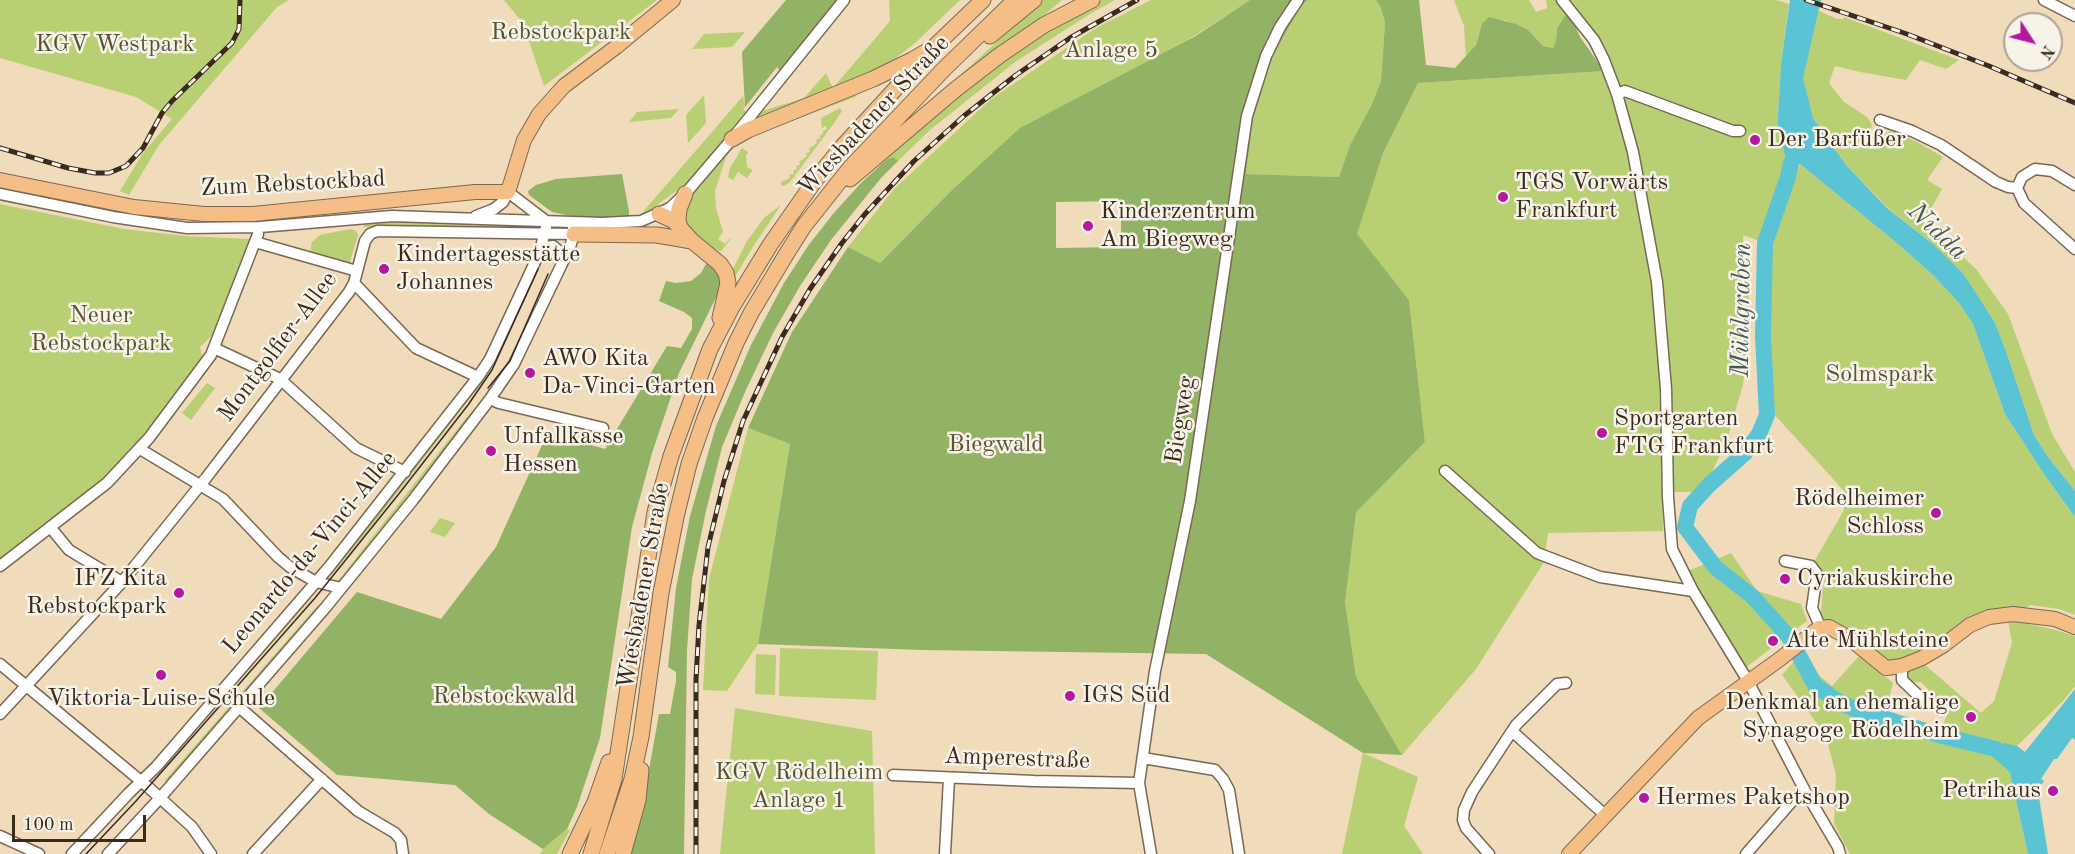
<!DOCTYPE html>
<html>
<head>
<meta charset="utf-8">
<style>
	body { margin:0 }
	#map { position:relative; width:2075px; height:854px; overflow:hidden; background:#f0dbba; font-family:"Old Standard TT",serif }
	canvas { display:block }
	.north { position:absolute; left:2003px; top:12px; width:60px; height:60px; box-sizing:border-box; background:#f7f3e8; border:2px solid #aca397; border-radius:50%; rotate:126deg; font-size:16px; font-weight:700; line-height:24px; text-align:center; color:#3b2a1e }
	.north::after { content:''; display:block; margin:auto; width:21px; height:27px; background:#b5179e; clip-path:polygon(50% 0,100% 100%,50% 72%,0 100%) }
	.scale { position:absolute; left:12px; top:815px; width:134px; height:27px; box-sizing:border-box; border:3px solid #3b2a1e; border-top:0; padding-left:8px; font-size:18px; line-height:21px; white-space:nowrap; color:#3b2a1e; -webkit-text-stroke:4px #f7f3e8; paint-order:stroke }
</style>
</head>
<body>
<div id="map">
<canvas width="2075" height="854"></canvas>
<div class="north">N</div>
<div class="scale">100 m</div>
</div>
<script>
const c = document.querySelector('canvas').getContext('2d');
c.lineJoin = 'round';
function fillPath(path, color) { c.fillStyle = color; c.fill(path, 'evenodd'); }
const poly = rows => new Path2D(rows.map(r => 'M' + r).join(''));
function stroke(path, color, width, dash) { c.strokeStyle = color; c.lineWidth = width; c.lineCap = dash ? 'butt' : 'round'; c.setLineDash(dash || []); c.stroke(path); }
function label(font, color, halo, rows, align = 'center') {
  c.font = font + ' "Old Standard TT",serif'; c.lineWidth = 5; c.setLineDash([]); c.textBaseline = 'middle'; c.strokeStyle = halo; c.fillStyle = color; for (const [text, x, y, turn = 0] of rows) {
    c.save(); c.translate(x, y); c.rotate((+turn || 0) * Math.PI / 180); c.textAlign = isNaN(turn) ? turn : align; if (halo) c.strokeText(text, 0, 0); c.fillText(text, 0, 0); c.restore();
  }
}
fillPath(poly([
	[0,0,289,0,277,7,159,145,129,195,120,191,143,153,172,119,136,97,0,58],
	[504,0,657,0,544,86,523,23],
	[889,0,960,0,914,44,884,67,748,126,759,112,804,98,826,73,833,88,890,21],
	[1043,0,1062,0,1043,16,993,51,983,62,904,126],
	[1102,0,1115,0,1090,14,1015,62,930,130,898,161,893,157,886,160,892,151,940,108,1028,42],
	[1151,0,1250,0,949,193,880,263,848,247,894,189,991,99,1096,28],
	[1308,0,1376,0,1381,8,1385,23,1381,81,1371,106,1350,145,1339,177,1246,174,1253,118,1272,58,1300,7],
	[1454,0,1529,0,1536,12,1547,8,1546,0,1556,0,1571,16,1557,29,1556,41,1553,48,1543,46,1528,30,1504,20,1479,33,1476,45,1466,58,1464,26],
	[1565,0,1776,0,1789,4,1781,64,1778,114,1778,128,1786,159,1765,243,1743,235,1745,276,1751,312,1743,384,1727,441,1702,492,1673,492,1667,317,1638,149,1623,97],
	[1817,10,1837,19,1843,19,1844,17,1959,60,1946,69,1920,60,1906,80,1860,72,1835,66,1829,83,1844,102,1867,117,1872,125,1869,132,1875,137,1891,131,1917,142,1943,157,1927,180,1942,189,1924,221,1976,269,2008,314,2052,434,2075,472,2075,491,2048,457,2034,435,2006,351,1995,323,1962,272,1933,244,1888,208,1846,165,1813,118,1802,78],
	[745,32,732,47,692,49,704,34],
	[1604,71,1609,81,1632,160,1652,284,1658,335,1663,531,1548,533,1544,562,1476,669,1402,755,1356,677,1345,602,1355,512,1425,442,1409,300,1356,234,1383,153,1418,83],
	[860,90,855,97,742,140,727,154,715,191,716,208,723,232,718,239,725,244,730,238,730,240,721,251,718,251,702,241,685,222,684,216,690,195,729,149,741,139],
	[704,95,706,123,688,143,686,115],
	[743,96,745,107,743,109,746,112,684,188,681,187,652,209,642,213],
	[840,108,842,111,834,123,790,182,784,186,781,185,781,182,790,178,789,175,794,174,793,171,797,169,796,166,800,165,799,162,807,156,806,153,810,152,809,149,817,143,816,140,820,138,820,135,823,134,823,131,827,129,826,126,822,128,821,118],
	[679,109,671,118,629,122,637,112],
	[742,148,748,152,746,155,747,167,753,170,747,178,738,172,733,180,728,177,730,168],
	[1800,164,1898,244,1934,276,1959,303,1973,324,2005,414,2046,477,2075,517,2075,615,2059,609,2031,605,2003,619,1970,622,1921,656,1887,664,1820,622,1824,579,1814,562,1844,510,1844,491,1773,413,1766,249],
	[0,204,124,229,185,236,251,239,218,330,200,347,203,361,143,441,108,478,0,562],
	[781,205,754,245,733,280,732,271,747,241,764,218],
	[413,222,510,225,508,229,363,227,366,223],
	[351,229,356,231,358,235,349,265,310,253,312,242,320,235],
	[493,363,482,383,374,523,328,579,325,577],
	[499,382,362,559,341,583,337,582,466,418],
	[207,383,215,388,191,420,182,413],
	[748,428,790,444,758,644,727,691,703,690,709,579],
	[440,518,455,523,445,537,430,532],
	[1731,553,1757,591,1801,604,1807,621,1745,668,1688,571],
	[308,597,311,599,158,774,156,772],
	[318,605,321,607,168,782,165,780],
	[2008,620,2052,629,2075,636,2075,686,2063,701,2017,746,2004,744,2000,757,2006,763,2010,773,2028,854,1850,854,1834,824,1836,775,1826,736,1782,675,1797,658,1832,686,1860,655,1893,683,1885,714,1940,731,1949,711,1921,682,1909,683,1906,673,1925,665,1981,713,1994,701,2012,643],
	[780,648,878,651,876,700,779,696],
	[756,654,776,655,775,695,755,694],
	[735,708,872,731,875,854,720,854],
	[1363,753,1418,777,1404,826,1423,854,1342,854],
	[567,829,570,830,557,854,540,854,543,849]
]), '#b9cf73');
fillPath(poly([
	[786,0,839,0,780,71,777,67,745,107,742,52],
	[1250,0,1308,0,1300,7,1272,58,1253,118,1246,174,1339,177,1350,145,1371,106,1381,81,1385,23,1381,8,1376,0,1419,0,1426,65,1455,68,1476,45,1482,24,1489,17,1516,24,1528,30,1543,46,1553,48,1556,41,1557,29,1565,16,1571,16,1580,37,1604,71,1418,83,1383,153,1357,234,1409,300,1425,442,1356,512,1345,602,1356,677,1402,755,1363,753,1206,654,922,650,758,644,790,444,748,428,792,332,848,247,880,263,949,193,1020,128,1194,37],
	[1121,201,1121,247,1056,248,1056,202],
	[893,157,898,161,881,178,831,240,800,286,773,333,745,392,722,447,706,511,692,579,687,650,684,854,629,854,647,781,659,714,670,714,676,681,676,672,668,667,676,588,690,516,716,426,751,345,784,283,808,246,833,214,860,184,886,160],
	[622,174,629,211,629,217,615,219,575,217,552,212,529,195,528,191,536,185,556,179],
	[707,262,718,271,721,287,679,373,652,453,632,527,600,738,577,807,567,829,543,849,489,814,455,785,337,775,259,708,357,592,441,619,496,547,548,432,605,449,667,346,681,348,692,329,692,318,684,312,659,301,666,281,676,283,691,281,701,273]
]), '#92b265');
fillPath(poly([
	[1790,0,1821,0,1803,78,1813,118,1846,165,1887,208,1933,244,1962,272,1976,293,1995,323,2006,351,2034,435,2048,457,2075,491,2075,517,2046,477,2005,414,1973,324,1959,303,1934,276,1898,244,1800,164,1791,163,1786,159,1778,128,1778,114,1781,64],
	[2075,689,2075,740,2072,738,2057,759,2054,759,2041,779,2044,781,2040,787,2039,797,2048,854,2028,854,2010,773,2006,763,2000,757,2001,751,2004,743,2017,746,2025,752]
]), '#5ac4d5');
stroke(poly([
	[1802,143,1791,163,1788,177,1765,243,1763,337,1767,415,1759,434,1745,453,1709,485,1690,506,1685,527,1716,568,1752,596,1789,637,1815,685,1836,700,1856,710,1942,736,1996,749,2015,766]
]), '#5ac4d5', 16);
const minor = poly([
	[1562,0,1594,40,1604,60,1617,94,1633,152,1657,282,1666,389,1668,497,1672,549,1693,591,1748,681,1805,791,1838,847,1840,854],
	[2044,0,2075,16],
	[1617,94,1625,91,1733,131,1740,131],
	[1880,120,1912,131,1941,145,1996,182,2008,187,2017,188],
	[2075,185,2052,171,2035,169,2022,177,2017,188,2024,203,2075,249],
	[0,194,113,217,187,228,260,227,392,216,602,223,641,221,670,208,685,194,732,139,844,0],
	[476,216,494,209,503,202,508,192,546,221],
	[255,242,357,271],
	[540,251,546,247,553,246,560,252,562,260],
	[354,283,416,348,478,377],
	[214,348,280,379,356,448,405,472],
	[490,399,499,403,603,428],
	[140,449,223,499,278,557,290,567,316,582,341,588],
	[1445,471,1537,553,1600,577,1693,591],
	[50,527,69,550,122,582],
	[1785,561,1811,566,1817,574,1812,608,1819,624,1819,628],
	[0,566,107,483,149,438,211,355,258,234],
	[0,664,148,787,192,827,211,854],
	[1902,666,1902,680,1921,698],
	[239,707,358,811,395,833,401,840,403,854],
	[0,714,122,582,206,478,349,292,354,283,365,241,370,234,377,231,574,234],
	[1513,732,1605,815],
	[1143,758,1215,770,1223,779,1229,790,1239,854],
	[893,775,1034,781,1139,783],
	[0,836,39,854],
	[72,854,129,793,156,767,329,567,478,377,490,359,530,273,540,251,546,227],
	[108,854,160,798,326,607,413,500,490,399,514,364,570,247,574,234,573,228],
	[253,854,322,779],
	[945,854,949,778],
	[1151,854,1139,783,1155,671,1190,501,1247,116,1266,56,1280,27,1298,0],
	[1489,854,1466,828,1463,820,1464,810,1472,792,1516,725,1557,684,1566,683],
	[1746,854,1794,799,1805,791]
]);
const major = poly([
	[0,180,134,207,204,214,253,214,475,192,508,192,524,140,539,114,564,86,616,47,673,0],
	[1569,854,1698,718,1780,659,1819,628,1829,627,1849,638,1886,668,1902,666,1922,658,1944,645,1970,625,1989,617,2013,614,2055,619,2075,627]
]);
const highway = poly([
	[990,36,1034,0],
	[732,139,748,130,873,79,912,60,934,47,983,0],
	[850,179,956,89,1000,55,1044,25,1092,0],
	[659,214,674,221,692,241,720,264,726,273,728,283,720,318],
	[680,227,678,221,679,209,685,194],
	[574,234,657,235,692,241],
	[570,854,595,802,609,762],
	[591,854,614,779,655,512,671,456,710,349,732,307,770,245,816,179,841,148,934,47],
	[607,854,632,779,641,737,661,593,676,517,689,464,705,418,736,343,751,313,787,253,804,226,850,168,944,69,1015,0],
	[623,854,638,800,641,770]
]);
stroke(minor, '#7a6855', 13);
stroke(major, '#7a6855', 16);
stroke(highway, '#7a6855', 17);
stroke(minor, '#fff', 10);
stroke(major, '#f6be87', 14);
stroke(highway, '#f6be87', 15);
stroke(poly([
	[488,388,510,361,548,274],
	[86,854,136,801,315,598,398,495,468,405,492,370,538,269]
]), '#3b2a1e', 1.5);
const rail = poly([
	[1806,0,1907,34,1989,66,2075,103],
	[0,148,68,168,95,173,109,173,126,166,143,148,162,113,172,101,232,43,239,29,240,0],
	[696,854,696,679,699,625,708,547,724,481,743,421,782,337,810,289,842,243,865,214,914,161,965,115,1016,75,1070,38,1137,0]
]);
stroke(rail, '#3b2a1e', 5);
stroke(rail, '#f7f3e8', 3, [9]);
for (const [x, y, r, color] of [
	[1755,140,6,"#b5179e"],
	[1503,197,6,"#b5179e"],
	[1088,226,6,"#b5179e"],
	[384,269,6,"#b5179e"],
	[530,373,6,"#b5179e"],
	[1602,433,6,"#b5179e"],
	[491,451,6,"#b5179e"],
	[1936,513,6,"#b5179e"],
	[1785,579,6,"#b5179e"],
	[179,593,6,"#b5179e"],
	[1773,641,6,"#b5179e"],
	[161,675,6,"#b5179e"],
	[1070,696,6,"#b5179e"],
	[1971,717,6,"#b5179e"],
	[2053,791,6,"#b5179e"],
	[1644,798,6,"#b5179e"]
]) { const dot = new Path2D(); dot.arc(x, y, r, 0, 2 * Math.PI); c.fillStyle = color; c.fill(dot); stroke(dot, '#f7f3e8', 2); }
label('24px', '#5a5333', '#f7f3e8', [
	["Rebstockpark",561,33],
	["KGV Westpark",115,45],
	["Anlage 5",1111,51],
	["Neuer",101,316],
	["Rebstockpark",101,344],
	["Solmspark",1880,375],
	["Biegwald",996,445],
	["Rebstockwald",504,697],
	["KGV Rödelheim",799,773],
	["Anlage 1",799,801]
]);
label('24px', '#3b2a1e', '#f7f3e8', [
	["Wiesbadener Straße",874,116,-47],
	["Zum Rebstockbad",293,184,-3],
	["Montgolfier-Allee",278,347,-53],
	["Biegweg",1181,420,-81],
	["Leonardo-da-Vinci-Allee",310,553,-50],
	["Wiesbadener Straße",644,586,-80],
	["Amperestraße",1017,759,2]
]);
label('24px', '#3b2a1e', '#f7f3e8', [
	["Der Barfüßer",1767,140],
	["TGS Vorwärts",1515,183],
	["Frankfurt",1515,211],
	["Kinderzentrum",1100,212],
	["Am Biegweg",1100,240],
	["Kindertagesstätte",396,255],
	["Johannes",396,283],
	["AWO Kita",542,359],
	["Da-Vinci-Garten",542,387],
	["Sportgarten",1614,419],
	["FTG Frankfurt",1614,447],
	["Unfallkasse",503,437],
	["Hessen",503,465],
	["Rödelheimer",1924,499,"right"],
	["Schloss",1924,527,"right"],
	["IFZ Kita",167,579,"right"],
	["Rebstockpark",167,607,"right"],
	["Cyriakuskirche",1797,579],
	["Alte Mühlsteine",1785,641],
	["IGS Süd",1082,696],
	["Viktoria-Luise-Schule",161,699,"center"],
	["Denkmal an ehemalige",1959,703,"right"],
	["Synagoge Rödelheim",1959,731,"right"],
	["Petrihaus",2041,791,"right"],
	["Hermes Paketshop",1656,798]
], 'left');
label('italic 26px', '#445855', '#f7f3e8', [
	["Nidda",1937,232,44],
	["Mühlgraben",1742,310,-89]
]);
</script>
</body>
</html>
